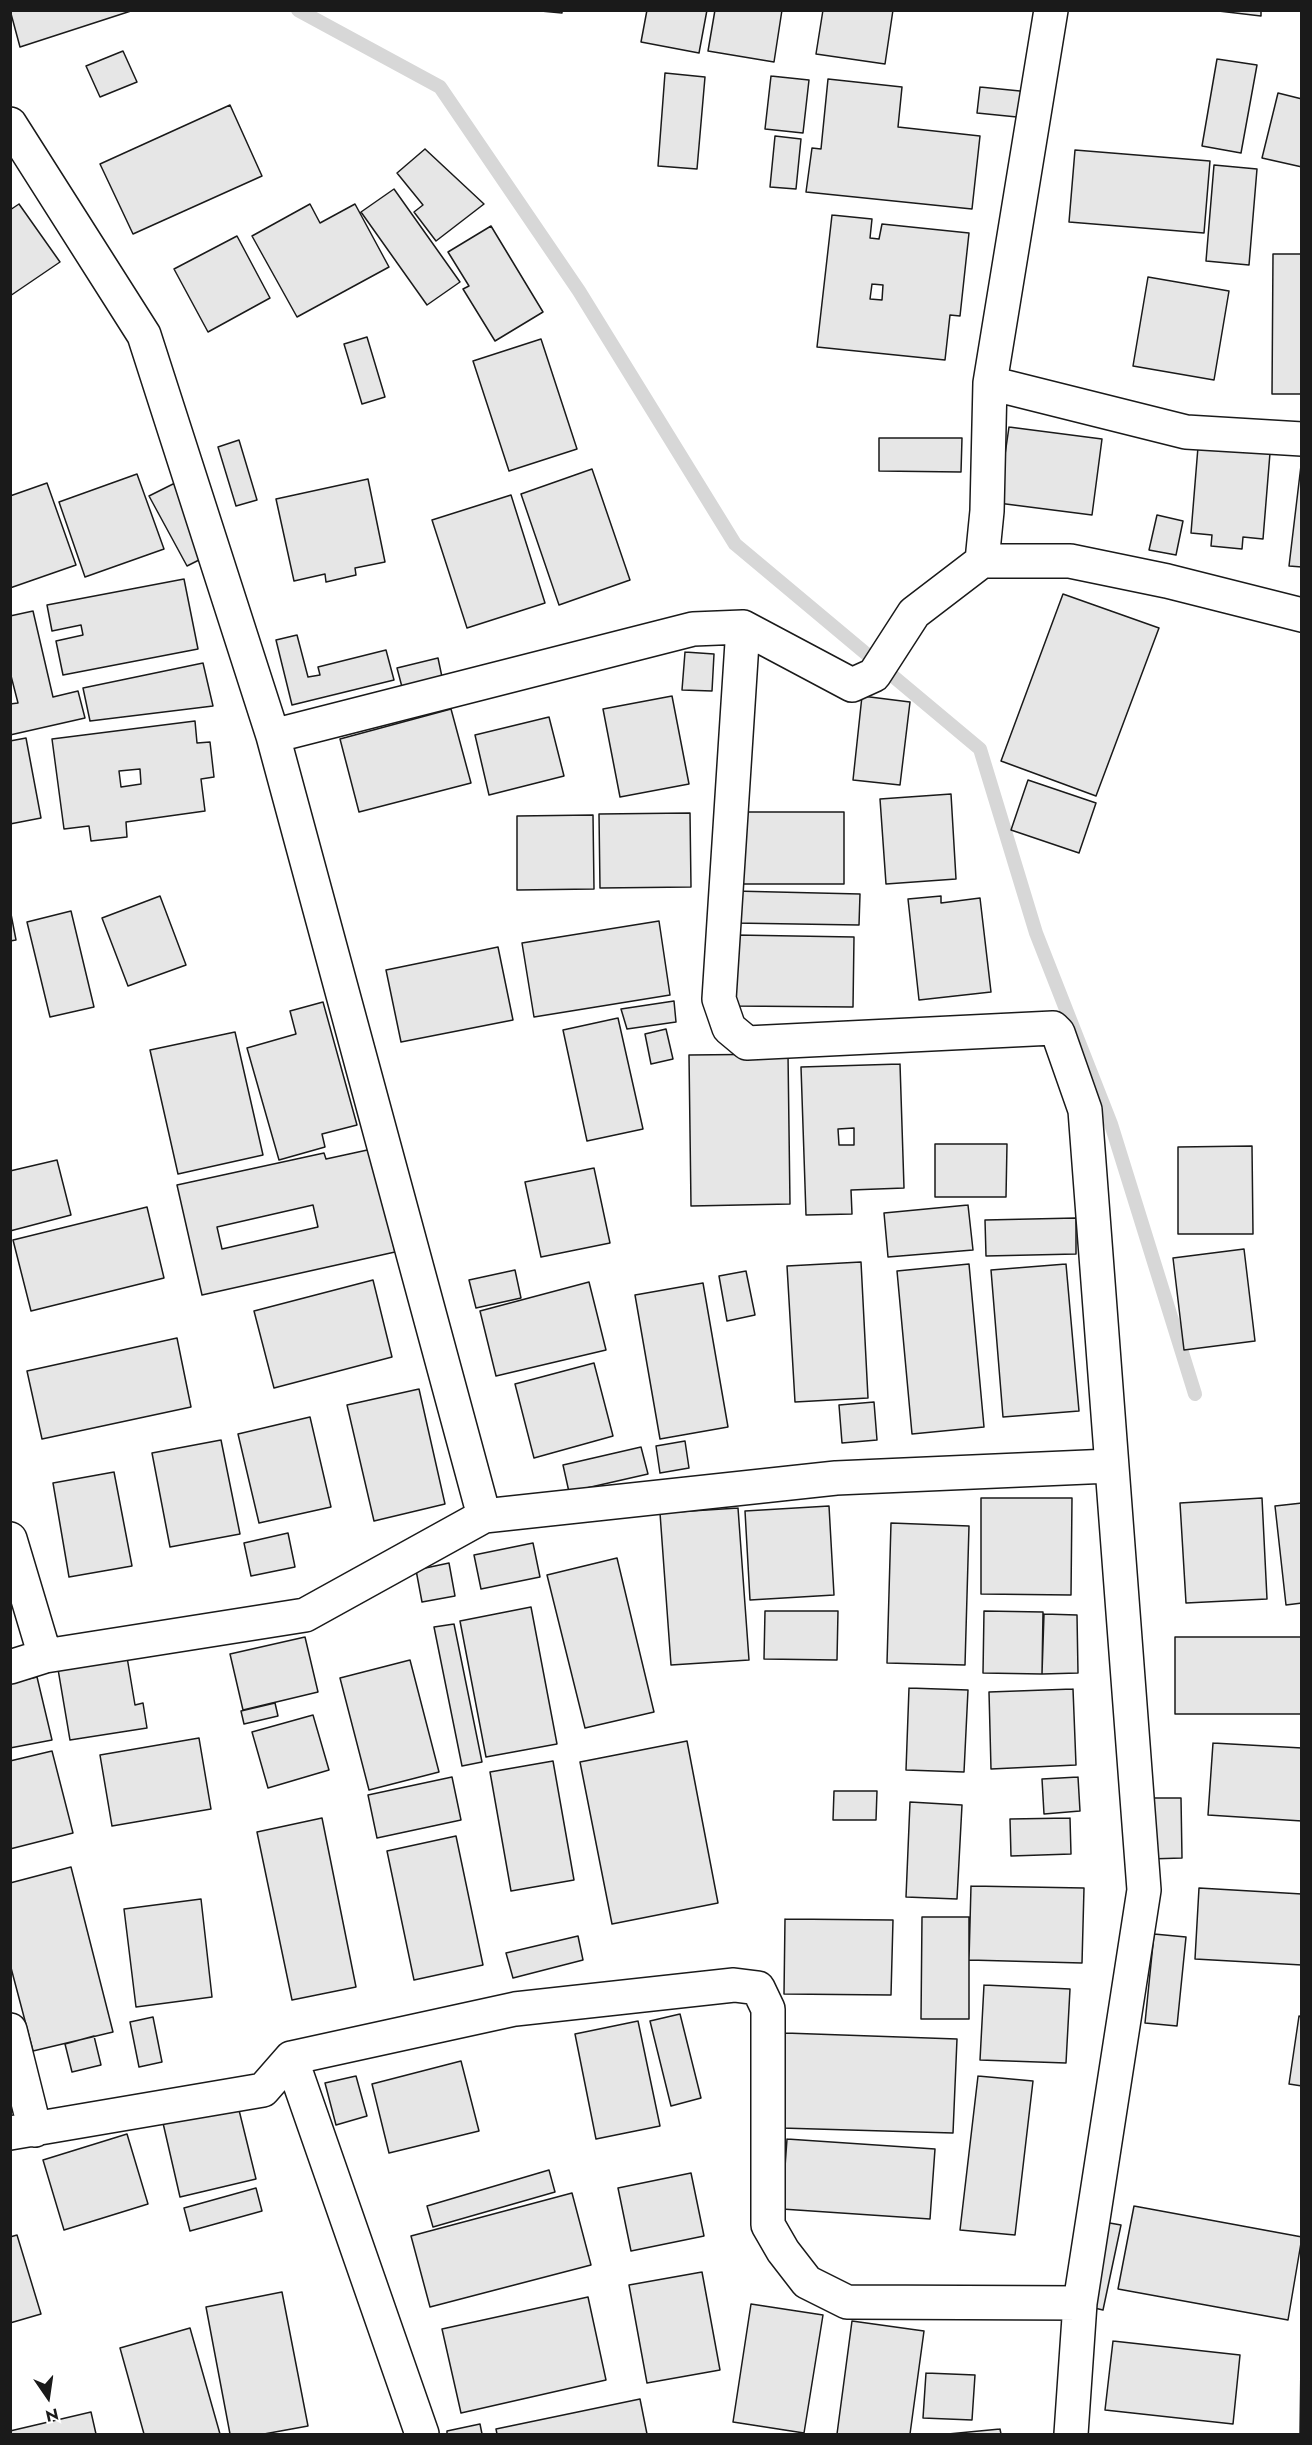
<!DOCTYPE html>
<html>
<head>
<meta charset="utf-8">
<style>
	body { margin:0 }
	#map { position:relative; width:1312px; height:2445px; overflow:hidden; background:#fff; font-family:Jost,sans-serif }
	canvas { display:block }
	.frame { position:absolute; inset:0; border:12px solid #1a1a1a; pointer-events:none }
	.north { position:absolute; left:18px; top:2367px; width:60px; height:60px; -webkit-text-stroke:4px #fff; paint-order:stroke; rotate:167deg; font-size:16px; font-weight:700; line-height:24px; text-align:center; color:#1a1a1a }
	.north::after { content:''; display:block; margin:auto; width:21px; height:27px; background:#1a1a1a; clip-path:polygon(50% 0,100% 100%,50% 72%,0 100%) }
</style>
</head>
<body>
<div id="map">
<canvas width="1312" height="2445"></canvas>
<div class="frame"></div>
<div class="north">N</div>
</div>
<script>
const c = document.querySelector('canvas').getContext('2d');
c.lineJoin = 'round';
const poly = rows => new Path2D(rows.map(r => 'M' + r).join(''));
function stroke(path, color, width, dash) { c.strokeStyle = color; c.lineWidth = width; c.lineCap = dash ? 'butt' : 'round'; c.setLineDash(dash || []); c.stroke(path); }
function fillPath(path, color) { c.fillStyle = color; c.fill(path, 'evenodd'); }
stroke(poly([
	[298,10,440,87,579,291,735,544,980,749,1036,933,1111,1124,1195,1394]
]), '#d7d7d7', 14);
const building = poly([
	[10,10,134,10,20,47,10,10],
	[530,10,562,10,562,13,530,10],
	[647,10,707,10,699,53,641,42,647,10],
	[715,10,782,10,774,62,708,51,715,10],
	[823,10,893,10,885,64,816,54,823,10],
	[1210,10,1261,10,1261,16,1210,10],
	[123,51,137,82,100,97,86,66,123,51],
	[1217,59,1257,65,1241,153,1202,146,1217,59],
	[665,73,705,77,697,169,658,166,665,73],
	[771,76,809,80,803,133,765,129,771,76],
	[828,79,902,87,898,127,980,136,972,209,806,192,812,148,821,149,828,79],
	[980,87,1030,92,1027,118,977,113,980,87],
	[1278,93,1302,99,1302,167,1262,158,1278,93],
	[230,105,262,176,133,234,100,164,230,105],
	[775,136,801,139,796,189,770,187,775,136],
	[425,149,484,204,436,241,414,212,423,205,397,173,425,149],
	[1075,150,1210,161,1204,233,1069,222,1075,150],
	[1214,165,1257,169,1249,265,1206,261,1214,165],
	[394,189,460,282,427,305,361,212,394,189],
	[19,204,60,262,10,296,10,210,19,204],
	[310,204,320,223,355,204,389,267,297,317,252,236,310,204],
	[832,215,872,219,870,238,879,239,882,224,969,233,960,316,950,315,945,360,817,347,832,215],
	[872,284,883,285,882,300,870,299,872,284],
	[491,226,543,312,495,341,463,289,469,286,448,252,491,226],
	[237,236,270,298,208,332,174,269,237,236],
	[1273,254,1302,254,1302,394,1272,394,1273,254],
	[1148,277,1229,291,1214,380,1133,366,1148,277],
	[367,337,385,397,362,404,344,344,367,337],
	[541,339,577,449,509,471,473,361,541,339],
	[1009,427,1102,439,1092,515,998,503,1009,427],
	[879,438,962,438,961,472,879,471,879,438],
	[239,440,257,500,236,506,218,447,239,440],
	[1198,447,1270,453,1263,539,1243,537,1242,549,1211,546,1212,535,1191,533,1198,447],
	[1302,457,1302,567,1289,566,1302,457],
	[592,469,630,580,559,605,521,494,592,469],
	[137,474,164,549,85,577,59,502,137,474],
	[368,479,385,562,355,568,356,575,326,582,325,574,294,581,276,499,368,479],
	[47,483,76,565,10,588,10,496,47,483],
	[175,483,213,553,187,566,149,496,175,483],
	[511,495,545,603,467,628,432,520,511,495],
	[1157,515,1183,521,1176,555,1149,550,1157,515],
	[184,579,198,649,63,675,56,641,83,635,81,625,52,631,47,605,184,579],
	[1063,594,1159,628,1096,796,1001,761,1063,594],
	[33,611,53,697,78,691,85,718,10,735,10,704,18,703,10,672,10,616,33,611],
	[297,635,308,677,320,675,318,667,386,650,394,680,292,705,276,640,297,635],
	[685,652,714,654,712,691,682,690,685,652],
	[438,658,442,677,402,687,397,668,438,658],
	[203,663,213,706,90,721,83,688,203,663],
	[672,696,689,784,620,797,603,709,672,696],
	[862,696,910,702,900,785,853,780,862,696],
	[451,709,471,783,359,812,340,739,451,709],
	[549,717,564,776,489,795,475,735,549,717],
	[195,721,197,743,210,742,214,777,201,779,205,811,126,822,127,837,91,841,89,826,64,829,52,739,195,721],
	[140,769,141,784,121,787,119,771,140,769],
	[26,738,41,818,10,824,10,741,26,738],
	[1028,780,1096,803,1079,853,1011,830,1028,780],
	[951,794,956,879,886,884,880,799,951,794],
	[740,812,844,812,844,884,740,884,740,812],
	[690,813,691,887,600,888,599,814,690,813],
	[593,815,594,889,517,890,517,816,593,815],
	[734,891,860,894,859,925,733,923,734,891],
	[160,896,186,965,128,986,102,918,160,896],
	[941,896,941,903,980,898,991,992,919,1000,908,899,941,896],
	[10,909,16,940,10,941,10,909],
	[71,911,94,1007,50,1017,27,922,71,911],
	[659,921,670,995,534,1017,522,943,659,921],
	[735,935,854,937,853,1007,734,1006,735,935],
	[498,947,513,1020,401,1042,386,970,498,947],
	[674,1001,676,1022,627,1029,621,1009,674,1001],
	[323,1002,357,1125,322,1134,325,1147,279,1160,247,1048,296,1034,290,1011,323,1002],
	[618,1018,643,1129,587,1141,563,1030,618,1018],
	[666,1029,673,1059,651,1064,645,1034,666,1029],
	[235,1032,263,1155,178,1174,150,1050,235,1032],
	[788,1054,790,1204,691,1206,689,1055,788,1054],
	[900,1064,904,1188,851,1190,852,1214,806,1215,801,1067,900,1064],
	[854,1128,854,1145,839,1145,838,1129,854,1128],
	[935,1144,1007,1144,1006,1197,935,1197,935,1144],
	[1252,1146,1253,1234,1178,1234,1178,1147,1252,1146],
	[372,1149,395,1252,202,1295,177,1185,324,1153,326,1159,372,1149],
	[313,1205,318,1227,222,1249,217,1227,313,1205],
	[57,1160,71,1215,10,1231,10,1171,57,1160],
	[594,1168,610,1243,541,1257,525,1182,594,1168],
	[968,1205,973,1250,888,1257,884,1213,968,1205],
	[147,1207,164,1278,31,1311,13,1240,147,1207],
	[1076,1218,1076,1254,986,1256,985,1220,1076,1218],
	[1244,1249,1255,1341,1184,1350,1173,1258,1244,1249],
	[861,1262,868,1398,795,1402,787,1266,861,1262],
	[969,1264,984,1427,912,1434,897,1271,969,1264],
	[1066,1264,1079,1411,1003,1417,991,1270,1066,1264],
	[515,1270,521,1298,476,1308,469,1280,515,1270],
	[746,1271,755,1315,727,1321,719,1276,746,1271],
	[373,1280,392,1357,274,1388,254,1311,373,1280],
	[589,1282,606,1350,496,1376,480,1311,589,1282],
	[703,1283,728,1427,660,1439,635,1295,703,1283],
	[177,1338,191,1407,42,1439,27,1371,177,1338],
	[594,1363,613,1436,534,1458,515,1384,594,1363],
	[419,1389,445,1504,374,1521,347,1405,419,1389],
	[874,1402,877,1440,842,1443,839,1405,874,1402],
	[310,1417,331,1507,259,1523,238,1434,310,1417],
	[221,1440,240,1534,170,1547,152,1453,221,1440],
	[685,1441,689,1468,660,1473,656,1446,685,1441],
	[641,1447,648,1474,569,1492,563,1465,641,1447],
	[114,1472,132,1566,69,1577,53,1483,114,1472],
	[981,1498,1072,1498,1071,1595,981,1594,981,1498],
	[1262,1498,1267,1599,1186,1603,1180,1503,1262,1498],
	[1302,1503,1302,1603,1286,1605,1275,1506,1302,1503],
	[829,1506,834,1595,750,1600,745,1511,829,1506],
	[738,1508,749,1660,671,1665,660,1513,738,1508],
	[891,1523,969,1526,965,1665,887,1663,891,1523],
	[288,1533,295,1567,251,1576,244,1543,288,1533],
	[533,1543,540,1577,481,1589,474,1555,533,1543],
	[617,1558,654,1712,585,1728,547,1575,617,1558],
	[449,1563,455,1596,422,1602,416,1570,449,1563],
	[531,1607,557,1744,486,1757,460,1621,531,1607],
	[765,1611,838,1611,837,1660,764,1659,765,1611],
	[984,1611,1043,1612,1042,1674,983,1673,984,1611],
	[1044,1614,1077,1615,1078,1673,1042,1674,1044,1614],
	[454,1624,482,1762,462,1766,434,1627,454,1624],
	[305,1637,318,1692,243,1710,230,1654,305,1637],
	[1175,1637,1302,1637,1302,1714,1175,1714,1175,1637],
	[127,1657,135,1705,143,1703,147,1728,70,1740,58,1669,127,1657],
	[410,1660,439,1772,369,1790,340,1678,410,1660],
	[37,1677,52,1740,10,1748,10,1683,37,1677],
	[909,1688,968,1690,964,1772,906,1770,909,1688],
	[1073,1689,1076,1765,991,1769,989,1692,1073,1689],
	[275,1703,278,1716,244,1724,241,1711,275,1703],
	[313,1715,329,1770,268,1788,252,1732,313,1715],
	[199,1738,211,1809,112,1826,100,1755,199,1738],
	[687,1741,718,1903,612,1924,580,1762,687,1741],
	[1213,1743,1302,1748,1302,1821,1208,1815,1213,1743],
	[52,1751,73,1833,10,1849,10,1761,52,1751],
	[553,1761,574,1880,511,1891,490,1772,553,1761],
	[452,1777,461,1820,377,1838,368,1795,452,1777],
	[1078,1777,1080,1811,1044,1814,1042,1779,1078,1777],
	[834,1791,877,1791,876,1820,833,1820,834,1791],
	[1148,1798,1181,1798,1182,1858,1149,1859,1148,1798],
	[910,1802,962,1805,957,1899,906,1897,910,1802],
	[322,1818,356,1987,292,2000,257,1832,322,1818],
	[1070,1818,1071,1854,1011,1856,1010,1819,1070,1818],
	[456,1836,483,1965,414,1980,387,1851,456,1836],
	[71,1867,113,2032,33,2051,10,1964,10,1883,71,1867],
	[971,1886,1084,1888,1082,1963,969,1960,971,1886],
	[1199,1888,1302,1894,1302,1965,1195,1959,1199,1888],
	[201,1899,212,1997,136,2007,124,1909,201,1899],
	[922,1917,969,1917,969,2019,921,2019,922,1917],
	[785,1919,893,1920,891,1995,784,1994,785,1919],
	[1154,1934,1186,1937,1177,2026,1145,2023,1154,1934],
	[578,1936,583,1960,513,1978,506,1953,578,1936],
	[984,1985,1070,1989,1066,2063,980,2060,984,1985],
	[680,2014,701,2098,671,2106,650,2021,680,2014],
	[1299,2016,1302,2017,1302,2086,1289,2084,1299,2016],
	[153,2017,162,2062,139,2067,130,2022,153,2017],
	[638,2021,660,2126,596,2139,575,2034,638,2021],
	[785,2033,957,2039,953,2133,781,2128,785,2033],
	[94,2036,101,2065,72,2072,65,2044,94,2036],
	[461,2061,479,2131,389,2153,372,2084,461,2061],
	[356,2076,367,2116,336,2125,325,2083,356,2076],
	[978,2076,1033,2081,1015,2235,960,2230,978,2076],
	[238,2106,256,2179,180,2197,163,2123,238,2106],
	[127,2134,148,2204,64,2230,43,2160,127,2134],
	[787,2139,935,2149,930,2219,782,2209,787,2139],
	[549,2170,555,2192,433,2227,427,2206,549,2170],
	[691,2173,704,2236,631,2251,618,2188,691,2173],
	[256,2188,262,2211,190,2231,184,2208,256,2188],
	[572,2193,591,2265,430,2307,411,2236,572,2193],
	[1134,2206,1302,2237,1288,2320,1118,2289,1134,2206],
	[1104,2222,1121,2225,1103,2310,1086,2306,1104,2222],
	[17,2235,41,2314,10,2323,10,2237,17,2235],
	[702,2272,720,2370,647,2383,629,2285,702,2272],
	[282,2292,308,2426,264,2434,230,2434,206,2307,282,2292],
	[588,2297,606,2380,461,2413,442,2329,588,2297],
	[751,2304,823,2315,804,2433,733,2422,751,2304],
	[852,2321,924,2331,910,2434,837,2434,852,2321],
	[190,2328,220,2434,144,2434,120,2348,190,2328],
	[1113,2341,1240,2355,1233,2424,1105,2410,1113,2341],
	[1301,2358,1302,2434,1300,2434,1301,2358],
	[926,2373,975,2375,972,2420,923,2418,926,2373],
	[640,2399,647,2434,497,2434,496,2429,640,2399],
	[91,2412,96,2434,10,2434,10,2431,91,2412],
	[480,2424,482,2434,447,2434,447,2431,480,2424],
	[1000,2429,1001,2434,948,2434,1000,2429]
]);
fillPath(building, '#e6e6e6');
stroke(building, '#1a1a1a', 1.5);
const minor = poly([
	[10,124,144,335,273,736,484,1516],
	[990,383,1186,432,1302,439],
	[982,561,987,511,990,383,1051,10],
	[743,627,719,999,729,1028,747,1043,1053,1028,1058,1033,1085,1110,1144,1890,1080,2303,1071,2434],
	[273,736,693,629,743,627,852,685,874,675,914,613,982,561,1070,561,1167,581,1302,615],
	[10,1539,45,1656],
	[10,1667,45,1656,305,1615,484,1516,836,1478,1110,1466],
	[10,2030,35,2130],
	[291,2058,422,2434],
	[10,2133,263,2090,291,2058,515,2009,734,1985,758,1988,768,2009,768,2225,783,2251,807,2282,847,2302,1080,2303]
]);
stroke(minor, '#1a1a1a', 36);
stroke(minor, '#fff', 33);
</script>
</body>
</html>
